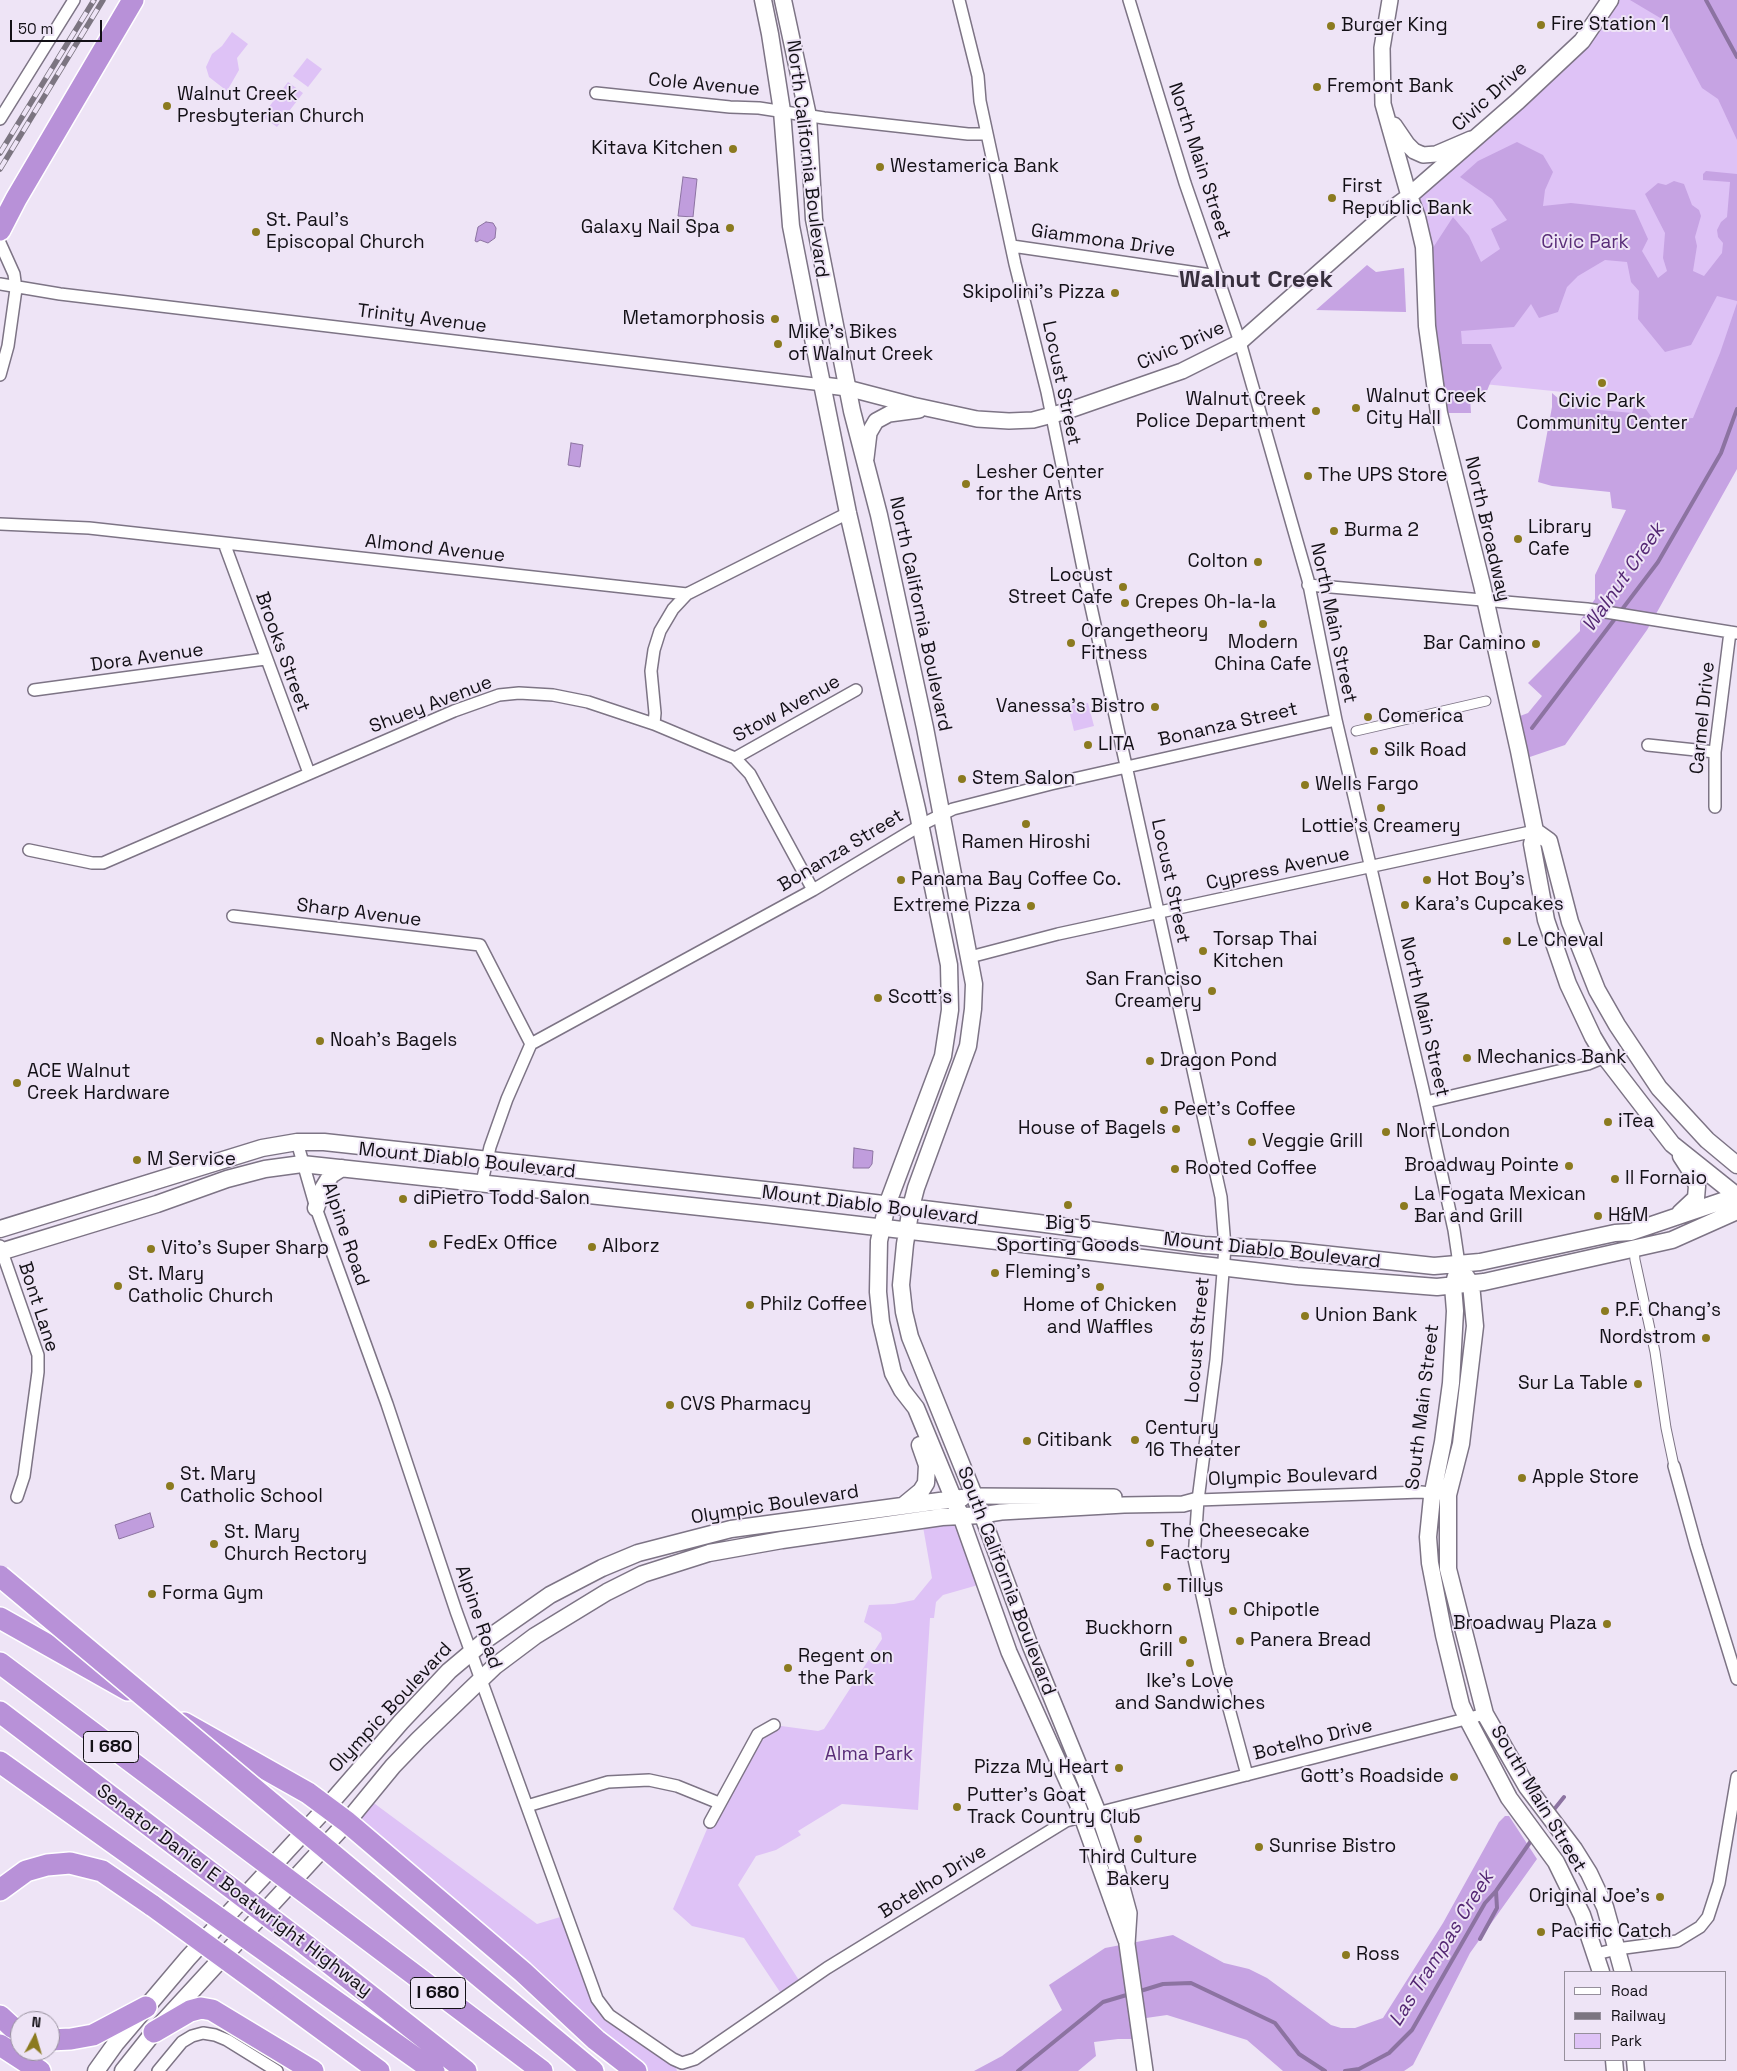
<!DOCTYPE html>
<html>
<head>
<meta charset="utf-8">
<style>
	body { margin:0 }
	#map { position:relative; width:1737px; height:2071px; overflow:hidden; background:#eee4f6; font-family:"Space Grotesk",sans-serif }
	canvas { display:block }
	.legend { position:absolute; left:1564px; top:1971px; width:162px; height:90px; box-sizing:border-box; background:#eee4f6; border:1px solid #968f9c; margin:0; padding:6px 9px; list-style:none; font-size:15px; color:#131016 }
	.legend li { display:flex; align-items:center; gap:10px; height:25px }
	.legend b { width:25px; border:1px solid #968f9c }
	.north { position:absolute; left:10px; top:2011px; width:50px; height:50px; box-sizing:border-box; background:#eee4f6; border:1px solid #968f9c; border-radius:50%; rotate:6deg; font-size:14px; font-weight:700; line-height:20px; text-align:center; color:#131016 }
	.north::after { content:''; display:block; margin:auto; width:18px; height:22px; background:#8b7a1f; clip-path:polygon(50% 0,100% 100%,50% 72%,0 100%) }
	.scale { position:absolute; left:10px; top:20px; width:92px; height:22px; box-sizing:border-box; border:2px solid #131016; border-top:0; padding-left:6px; font-size:15px; line-height:18px; white-space:nowrap; color:#131016; -webkit-text-stroke:4px #eee4f6; paint-order:stroke }
</style>
</head>
<body>
<div id="map">
<canvas width="1737" height="2071"></canvas>
<ul class="legend">
<li><b style="height:6px;background:#fff"></b>Road</li>
<li><b style="height:6px;background:#7c7581"></b>Railway</li>
<li><b style="height:14px;background:#dec2f6"></b>Park</li>
</ul>
<div class="north">N</div>
<div class="scale">50 m</div>
</div>
<script>
const c = document.querySelector('canvas').getContext('2d');
c.lineJoin = 'round';
function fillPath(path, color) { c.fillStyle = color; c.fill(path, 'evenodd'); }
const poly = rows => new Path2D(rows.map(r => 'M' + r).join(''));
function stroke(path, color, width, dash) { c.strokeStyle = color; c.lineWidth = width; c.lineCap = dash ? 'butt' : 'round'; c.setLineDash(dash || []); c.stroke(path); }
function label(font, color, halo, rows, align = 'center') {
  c.font = font + ' "Space Grotesk",sans-serif'; c.lineWidth = 4; c.setLineDash([]); c.textBaseline = 'middle'; c.strokeStyle = halo; c.fillStyle = color; for (const [text, x, y, turn = 0] of rows) {
    c.save(); c.translate(x, y); c.rotate((+turn || 0) * Math.PI / 180); c.textAlign = isNaN(turn) ? turn : align; if (halo) c.strokeText(text, 0, 0); c.fillText(text, 0, 0); c.restore();
  }
}
fillPath(poly([
	[1610,0,1737,0,1737,469,1556,482,1563,392,1434,379,1409,196,1518,101],
	[232,32,248,44,237,58,239,70,227,91,209,77,206,67,212,54,222,46],
	[307,58,322,69,308,87,293,76],
	[288,82,303,93,277,127,262,116],
	[1088,703,1094,726,1074,731,1068,706],
	[961,1517,985,1583,943,1595,936,1602,934,1618,930,1618,918,1810,842,1804,798,1831,801,1835,776,1850,756,1856,738,1885,802,1985,784,1998,744,1938,692,1926,673,1909,710,1822,758,1734,774,1725,818,1731,824,1729,882,1639,881,1633,864,1622,869,1605,894,1604,914,1600,932,1578,922,1521],
	[367,1798,537,1924,567,1915,597,1999,673,2059,677,2071,636,2071,347,1822]
]), '#dec2f6');
fillPath(poly([
	[1630,0,1737,0,1737,140,1718,99,1702,88,1667,22],
	[1517,142,1543,155,1553,172,1545,190,1543,206,1571,203,1635,210,1648,239,1642,251,1658,278,1667,271,1663,258,1665,233,1645,194,1658,183,1666,185,1674,181,1684,184,1692,205,1699,210,1701,216,1695,237,1697,246,1693,271,1704,276,1722,253,1723,243,1718,237,1717,230,1721,222,1727,217,1730,182,1703,180,1703,174,1706,171,1737,174,1737,301,1717,296,1691,345,1665,352,1638,319,1639,291,1631,282,1627,262,1605,260,1578,276,1567,287,1558,312,1539,318,1531,304,1514,327,1461,331,1462,344,1491,344,1502,368,1491,381,1484,398,1470,398,1471,413,1439,413,1425,260,1453,217,1469,236,1481,262,1500,249,1491,229,1507,220,1492,199,1460,177,1478,161],
	[1367,265,1376,272,1404,268,1406,312,1316,310],
	[1737,303,1737,469,1647,630,1565,745,1521,760,1512,719,1528,713,1542,696,1528,683,1580,631,1580,621,1595,599,1595,575,1626,510,1612,508,1610,492,1552,486,1538,482,1552,407,1552,393,1568,407,1632,413,1637,398,1655,421,1693,418,1720,353],
	[1505,1816,1509,1816,1537,1859,1470,1953,1413,2065,1404,2071,1283,2071,1247,2040,1167,2015,1139,2019,1141,2039,1118,2039,1094,2042,1096,2056,1078,2071,974,2071,1002,2056,1062,2010,1049,1985,1105,1948,1173,1935,1224,1963,1249,1969,1267,1978,1331,2025,1341,2028,1355,2028,1383,2018,1443,1923,1499,1822]
]), '#c6a3e3');
const water = poly([
	[683,177,697,179,693,217,678,216,683,177],
	[486,222,493,223,496,228,495,238,488,243,480,240,477,242,475,241,478,227,486,222],
	[571,443,583,445,580,467,568,465,571,443],
	[854,1148,873,1151,872,1164,869,1168,853,1168,854,1148],
	[150,1513,154,1527,119,1539,115,1525,150,1513]
]);
fillPath(water, '#c09ddd');
stroke(water, '#8c73a1', 1);
stroke(poly([
	[1706,0,1737,57],
	[1532,728,1658,562,1721,453,1737,409],
	[1552,1812,1564,1797],
	[1480,1939,1497,1908,1496,1891],
	[1137,1992,1163,1984,1191,1983,1275,2023,1299,2054,1325,2071],
	[1018,2071,1103,2002,1130,1994],
	[1345,2071,1359,2069,1389,2053,1412,2030,1485,1903,1496,1891,1533,1838]
]), '#8c73a1', 4);
const pedestrian = poly([
	[1356,731,1486,701],
	[1634,1249,1635,1260,1655,1352,1666,1428,1674,1466]
]);
const minor = poly([
	[959,0,978,76,980,101,1015,264,1047,392,1088,593,1221,1197,1225,1247,1216,1360,1198,1500,1194,1559,1218,1668,1247,1775],
	[1129,0,1185,183,1240,342,1308,580,1336,720,1423,1089,1454,1230,1459,1264],
	[596,93,730,107,759,108,824,118,968,134,987,134],
	[0,119,74,0],
	[0,243,14,274,16,289,8,346,0,375],
	[1012,246,1218,276],
	[0,284,60,294,823,385],
	[0,524,89,528,687,594,848,513],
	[224,543,309,773],
	[1308,585,1587,609,1737,633],
	[34,690,265,659],
	[654,724,655,713,651,671,654,650,660,631,673,609,687,594],
	[1648,745,1715,752],
	[735,758,856,690],
	[1715,807,1715,752,1730,632],
	[29,850,92,863,103,863,454,711,499,695,519,693,553,695,588,702,654,724,735,758,750,774,813,890],
	[233,916,480,945,531,1044],
	[970,957,1058,934,1535,831],
	[1426,1102,1588,1064,1605,1057],
	[297,1142,316,1208,387,1404,456,1611,597,1999,609,2015,673,2059,682,2063,695,2059,827,1968,1066,1821,1485,1714],
	[482,1182,490,1147,507,1099,531,1044,813,890,921,825,953,809,1051,784,1336,720],
	[0,1246,38,1355,38,1372,24,1476,17,1497],
	[1674,1466,1696,1546,1737,1679],
	[1198,1500,1421,1492,1439,1494],
	[527,1806,608,1782,649,1780,677,1786,719,1803],
	[710,1822,758,1734,774,1725],
	[1596,1954,1617,1949,1677,1941,1700,1927,1708,1917,1719,1883,1737,1777],
	[158,2071,182,2042,192,2036,203,2033,215,2035,227,2040,277,2071]
]);
const tertiary = poly([
	[1394,125,1407,144,1414,151,1423,155,1436,154,1471,139],
	[823,385,847,388,912,405,977,419,1009,421,1033,420,1067,411,1182,371,1240,342,1386,213,1409,196,1383,104,1382,48,1390,0],
	[866,458,869,433,876,421,889,414,919,410],
	[975,1496,1114,1497],
	[961,1517,1009,1652,1077,1803,1126,1940],
	[1145,2071,1127,1944,1129,1913,1117,1869,1098,1812,1030,1645,982,1515,1001,1512,1124,1505,1183,1504,1198,1500]
]);
const secondary = poly([
	[763,0,770,34,782,111,791,226,818,364,848,513,917,809,949,965,950,1010,943,1056,887,1205,879,1241,878,1292,881,1322,893,1373,902,1390,916,1408,961,1517],
	[1610,0,1582,41,1518,101,1409,196,1417,217,1424,247,1427,326,1439,413,1482,585,1519,751,1535,831,1532,844,1546,920,1568,984,1593,1037,1605,1057,1672,1144,1737,1196],
	[1535,831,1549,841,1570,922,1597,990,1617,1025,1659,1088,1707,1140,1737,1165],
	[316,1208,322,1190,331,1175,342,1168],
	[1680,1213,1696,1198,1697,1186,1692,1173,1681,1156],
	[0,1229,262,1148,297,1142,324,1142,801,1194,1038,1223,1204,1245,1285,1250,1434,1266,1480,1262,1615,1233,1631,1232,1737,1196],
	[0,1252,157,1204,227,1179,265,1169,302,1164,765,1214,1297,1276,1437,1287,1484,1282,1672,1240,1737,1211],
	[1465,1275,1471,1284,1475,1326,1461,1444,1448,1495,1448,1569,1485,1714,1527,1787,1574,1849,1589,1873,1605,1907,1623,1972],
	[1456,1276,1453,1286,1455,1311,1451,1383,1443,1442,1432,1497,1428,1537,1430,1563,1444,1635,1461,1705,1468,1720,1509,1798,1556,1862,1582,1915,1601,1972],
	[904,1505,921,1491,926,1483,927,1465,920,1445],
	[1614,2060,1615,2071],
	[1635,2060,1636,2071],
	[96,2071,116,2043,188,1958,327,1807,401,1722,449,1671,487,1639,550,1595,602,1568,638,1553,731,1529,962,1498],
	[123,2071,154,2032,347,1822,393,1766,418,1740,495,1666,535,1636,607,1592,643,1574,709,1553,782,1540,942,1517,982,1515,910,1337,904,1312,901,1285,905,1244,911,1207,916,1188,968,1046,973,1009,974,984,925,728,879,515,852,411,814,219,808,116,783,0]
]);
const motorway = poly([
	[0,230,16,199,133,0],
	[0,1618,128,1690],
	[0,1663,222,1830],
	[0,1712,193,1859],
	[184,1723,308,1793,347,1822,523,1972,596,2040,636,2071],
	[0,1762,171,1884],
	[367,1883,593,2071],
	[0,1890,26,1871,47,1865,70,1863,102,1871,153,1906],
	[335,1915,542,2071],
	[306,1945,466,2071],
	[286,1966,434,2071],
	[267,1989,379,2071],
	[0,2016,12,2027,20,2031],
	[154,2032,190,2011,201,2008,212,2010,313,2071],
	[50,2040,71,2039,93,2035,146,2007],
	[0,2045,40,2071]
]);
stroke(pedestrian, '#7d7485', 11);
stroke(minor, '#7d7485', 14);
stroke(tertiary, '#7d7485', 18);
stroke(secondary, '#7d7485', 19);
stroke(motorway, '#fff', 24);
stroke(pedestrian, '#fff', 9);
stroke(minor, '#fff', 11);
stroke(tertiary, '#fff', 15);
stroke(secondary, '#fff', 16);
stroke(motorway, '#b891d8', 21);
const rail = poly([
	[0,153,94,0],
	[0,169,103,0]
]);
stroke(rail, '#7c7581', 5.5);
stroke(rail, '#eee4f6', 4, [11]);
const motorwayBridge = poly([
	[0,1576,367,1883],
	[222,1830,335,1915],
	[193,1859,306,1945],
	[171,1884,286,1966],
	[153,1906,267,1989]
]);
stroke(motorwayBridge, '#fff', 24, []);
stroke(motorwayBridge, '#b891d8', 21);
for (const [x, y, r, color] of [
	[1541,25,5,"#8b7a1f"],
	[1331,26,5,"#8b7a1f"],
	[1317,87,5,"#8b7a1f"],
	[167,106,5,"#8b7a1f"],
	[733,149,5,"#8b7a1f"],
	[880,167,5,"#8b7a1f"],
	[1332,198,5,"#8b7a1f"],
	[730,228,5,"#8b7a1f"],
	[256,232,5,"#8b7a1f"],
	[1115,293,5,"#8b7a1f"],
	[775,319,5,"#8b7a1f"],
	[778,344,5,"#8b7a1f"],
	[1602,383,5,"#8b7a1f"],
	[1356,408,5,"#8b7a1f"],
	[1316,411,5,"#8b7a1f"],
	[1308,476,5,"#8b7a1f"],
	[966,484,5,"#8b7a1f"],
	[1334,531,5,"#8b7a1f"],
	[1518,539,5,"#8b7a1f"],
	[1258,562,5,"#8b7a1f"],
	[1123,587,5,"#8b7a1f"],
	[1125,603,5,"#8b7a1f"],
	[1263,624,5,"#8b7a1f"],
	[1071,643,5,"#8b7a1f"],
	[1536,644,5,"#8b7a1f"],
	[1155,707,5,"#8b7a1f"],
	[1368,717,5,"#8b7a1f"],
	[1088,745,5,"#8b7a1f"],
	[1374,751,5,"#8b7a1f"],
	[962,779,5,"#8b7a1f"],
	[1305,785,5,"#8b7a1f"],
	[1381,808,5,"#8b7a1f"],
	[1026,824,5,"#8b7a1f"],
	[901,880,5,"#8b7a1f"],
	[1427,880,5,"#8b7a1f"],
	[1405,905,5,"#8b7a1f"],
	[1031,906,5,"#8b7a1f"],
	[1507,941,5,"#8b7a1f"],
	[1203,951,5,"#8b7a1f"],
	[1212,991,5,"#8b7a1f"],
	[878,998,5,"#8b7a1f"],
	[320,1041,5,"#8b7a1f"],
	[1467,1058,5,"#8b7a1f"],
	[1150,1061,5,"#8b7a1f"],
	[17,1083,5,"#8b7a1f"],
	[1164,1110,5,"#8b7a1f"],
	[1608,1122,5,"#8b7a1f"],
	[1176,1129,5,"#8b7a1f"],
	[1386,1132,5,"#8b7a1f"],
	[1252,1142,5,"#8b7a1f"],
	[137,1160,5,"#8b7a1f"],
	[1569,1166,5,"#8b7a1f"],
	[1175,1169,5,"#8b7a1f"],
	[1615,1179,5,"#8b7a1f"],
	[403,1199,5,"#8b7a1f"],
	[1068,1205,5,"#8b7a1f"],
	[1404,1206,5,"#8b7a1f"],
	[1598,1216,5,"#8b7a1f"],
	[433,1244,5,"#8b7a1f"],
	[592,1247,5,"#8b7a1f"],
	[151,1249,5,"#8b7a1f"],
	[995,1273,5,"#8b7a1f"],
	[118,1286,5,"#8b7a1f"],
	[1100,1287,5,"#8b7a1f"],
	[750,1305,5,"#8b7a1f"],
	[1605,1311,5,"#8b7a1f"],
	[1305,1316,5,"#8b7a1f"],
	[1706,1338,5,"#8b7a1f"],
	[1638,1384,5,"#8b7a1f"],
	[670,1405,5,"#8b7a1f"],
	[1135,1440,5,"#8b7a1f"],
	[1027,1441,5,"#8b7a1f"],
	[1522,1478,5,"#8b7a1f"],
	[170,1486,5,"#8b7a1f"],
	[1150,1543,5,"#8b7a1f"],
	[214,1544,5,"#8b7a1f"],
	[1167,1587,5,"#8b7a1f"],
	[152,1594,5,"#8b7a1f"],
	[1233,1611,5,"#8b7a1f"],
	[1607,1624,5,"#8b7a1f"],
	[1183,1640,5,"#8b7a1f"],
	[1240,1641,5,"#8b7a1f"],
	[1190,1663,5,"#8b7a1f"],
	[788,1668,5,"#8b7a1f"],
	[1119,1768,5,"#8b7a1f"],
	[1454,1777,5,"#8b7a1f"],
	[957,1807,5,"#8b7a1f"],
	[1138,1839,5,"#8b7a1f"],
	[1259,1847,5,"#8b7a1f"],
	[1660,1897,5,"#8b7a1f"],
	[1541,1932,5,"#8b7a1f"],
	[1346,1955,5,"#8b7a1f"]
]) { const dot = new Path2D(); dot.arc(x, y, r, 0, 2 * Math.PI); c.fillStyle = color; c.fill(dot); stroke(dot, '#eee4f6', 2); }
for (const [x, y, w] of [
	[111,1747,55],
	[438,1993,55]
]) { const box = new Path2D(); box.roundRect(x - w / 2, y - 15.5, w, 31, 4); c.fillStyle = '#eee4f6'; c.fill(box); stroke(box, '#131016', 1); }
label('bold 18px', '#131016', null, [
	["I 680",111,1747],
	["I 680",438,1993]
]);
label('19px', '#131016', '#eee4f6', [
	["Fire Station 1",1551,25],
	["Burger King",1341,26],
	["Fremont Bank",1327,87],
	["Walnut Creek",177,95],
	["Presbyterian Church",177,117],
	["Kitava Kitchen",723,149,"right"],
	["Westamerica Bank",890,167],
	["First",1342,187],
	["Republic Bank",1342,209],
	["St. Paul's",266,221],
	["Episcopal Church",266,243],
	["Galaxy Nail Spa",720,228,"right"],
	["Skipolini's Pizza",1105,293,"right"],
	["Metamorphosis",765,319,"right"],
	["Mike's Bikes",788,333],
	["of Walnut Creek",788,355],
	["Walnut Creek",1366,397],
	["City Hall",1366,419],
	["Walnut Creek",1306,400,"right"],
	["Police Department",1306,422,"right"],
	["Civic Park",1602,402,"center"],
	["Community Center",1602,424,"center"],
	["Lesher Center",976,473],
	["for the Arts",976,495],
	["The UPS Store",1318,476],
	["Library",1528,528],
	["Cafe",1528,550],
	["Burma 2",1344,531],
	["Colton",1248,562,"right"],
	["Locust",1113,576,"right"],
	["Street Cafe",1113,598,"right"],
	["Crepes Oh-la-la",1135,603],
	["Orangetheory",1081,632],
	["Fitness",1081,654],
	["Modern",1263,643,"center"],
	["China Cafe",1263,665,"center"],
	["Bar Camino",1526,644,"right"],
	["Vanessa's Bistro",1145,707,"right"],
	["Comerica",1378,717],
	["LITA",1098,745],
	["Silk Road",1384,751],
	["Stem Salon",972,779],
	["Wells Fargo",1315,785],
	["Lottie's Creamery",1381,827,"center"],
	["Ramen Hiroshi",1026,843,"center"],
	["Panama Bay Coffee Co.",911,880],
	["Hot Boy's",1437,880],
	["Kara's Cupcakes",1415,905],
	["Extreme Pizza",1021,906,"right"],
	["Torsap Thai",1213,940],
	["Kitchen",1213,962],
	["Le Cheval",1517,941],
	["San Franciso",1202,980,"right"],
	["Creamery",1202,1002,"right"],
	["Scott's",888,998],
	["Noah's Bagels",330,1041],
	["Mechanics Bank",1477,1058],
	["Dragon Pond",1160,1061],
	["ACE Walnut",27,1072],
	["Creek Hardware",27,1094],
	["Peet's Coffee",1174,1110],
	["iTea",1618,1122],
	["House of Bagels",1166,1129,"right"],
	["Norf London",1396,1132],
	["Veggie Grill",1262,1142],
	["M Service",147,1160],
	["Broadway Pointe",1559,1166,"right"],
	["Rooted Coffee",1185,1169],
	["Il Fornaio",1625,1179],
	["La Fogata Mexican",1414,1195],
	["Bar and Grill",1414,1217],
	["diPietro Todd Salon",413,1199],
	["H&M",1608,1216],
	["Big 5",1068,1224,"center"],
	["Sporting Goods",1068,1246,"center"],
	["FedEx Office",443,1244],
	["Alborz",602,1247],
	["Vito's Super Sharp",161,1249],
	["Fleming's",1005,1273],
	["St. Mary",128,1275],
	["Catholic Church",128,1297],
	["Philz Coffee",760,1305],
	["Home of Chicken",1100,1306,"center"],
	["and Waffles",1100,1328,"center"],
	["P.F. Chang's",1615,1311],
	["Union Bank",1315,1316],
	["Nordstrom",1696,1338,"right"],
	["Sur La Table",1628,1384,"right"],
	["CVS Pharmacy",680,1405],
	["Century",1145,1429],
	["16 Theater",1145,1451],
	["Citibank",1037,1441],
	["St. Mary",180,1475],
	["Catholic School",180,1497],
	["Apple Store",1532,1478],
	["The Cheesecake",1160,1532],
	["Factory",1160,1554],
	["St. Mary",224,1533],
	["Church Rectory",224,1555],
	["Tillys",1177,1587],
	["Forma Gym",162,1594],
	["Chipotle",1243,1611],
	["Broadway Plaza",1597,1624,"right"],
	["Buckhorn",1173,1629,"right"],
	["Grill",1173,1651,"right"],
	["Panera Bread",1250,1641],
	["Regent on",798,1657],
	["the Park",798,1679],
	["Ike's Love",1190,1682,"center"],
	["and Sandwiches",1190,1704,"center"],
	["Pizza My Heart",1109,1768,"right"],
	["Gott's Roadside",1444,1777,"right"],
	["Putter's Goat",967,1796],
	["Track Country Club",967,1818],
	["Sunrise Bistro",1269,1847],
	["Third Culture",1138,1858,"center"],
	["Bakery",1138,1880,"center"],
	["Original Joe's",1650,1897,"right"],
	["Pacific Catch",1551,1932],
	["Ross",1356,1955]
], 'left');
label('19px', '#131016', '#eee4f6', [
	["Cole Avenue",704,85,5],
	["Civic Drive",1490,97,-42],
	["North California Boulevard",807,159,83],
	["North Main Street",1199,161,72],
	["Giammona Drive",1103,241,8],
	["Trinity Avenue",422,319,7],
	["Civic Drive",1181,346,-24],
	["Locust Street",1061,383,78],
	["North Broadway",1487,529,77],
	["Almond Avenue",435,549,6],
	["North California Boulevard",920,614,78],
	["North Main Street",1333,623,78],
	["Brooks Street",282,652,70],
	["Dora Avenue",147,658,-8],
	["Shuey Avenue",431,705,-21],
	["Stow Avenue",787,709,-29],
	["Carmel Drive",1703,718,-84],
	["Bonanza Street",1228,725,-13],
	["Bonanza Street",841,851,-31],
	["Cypress Avenue",1278,869,-12],
	["Locust Street",1170,881,78],
	["Sharp Avenue",359,913,7],
	["North Main Street",1424,1017,77],
	["Mount Diablo Boulevard",467,1161,6],
	["Mount Diablo Boulevard",870,1206,7],
	["Alpine Road",345,1234,71],
	["Mount Diablo Boulevard",1272,1251,6],
	["Bont Lane",38,1307,72],
	["Locust Street",1198,1340,-85],
	["South Main Street",1423,1407,-83],
	["Olympic Boulevard",1293,1477,-2],
	["Olympic Boulevard",775,1505,-9],
	["South California Boulevard",1006,1581,69],
	["Alpine Road",478,1617,71],
	["Olympic Boulevard",391,1708,-47],
	["Botelho Drive",1313,1740,-14],
	["South Main Street",1538,1799,59],
	["Botelho Drive",933,1882,-32],
	["Senator Daniel E Boatwright Highway",234,1891,37]
]);
label('19px', '#592d78', '#eee4f6', [
	["Civic Park",1585,243],
	["Alma Park",869,1755]
]);
label('italic 20px', '#542873', '#eee4f6', [
	["Walnut Creek",1624,578,-55],
	["Las Trampas Creek",1442,1949,-58]
]);
label('bold 24px', '#38303e', '#eee4f6', [
	["Walnut Creek",1256,280]
]);
</script>
</body>
</html>
